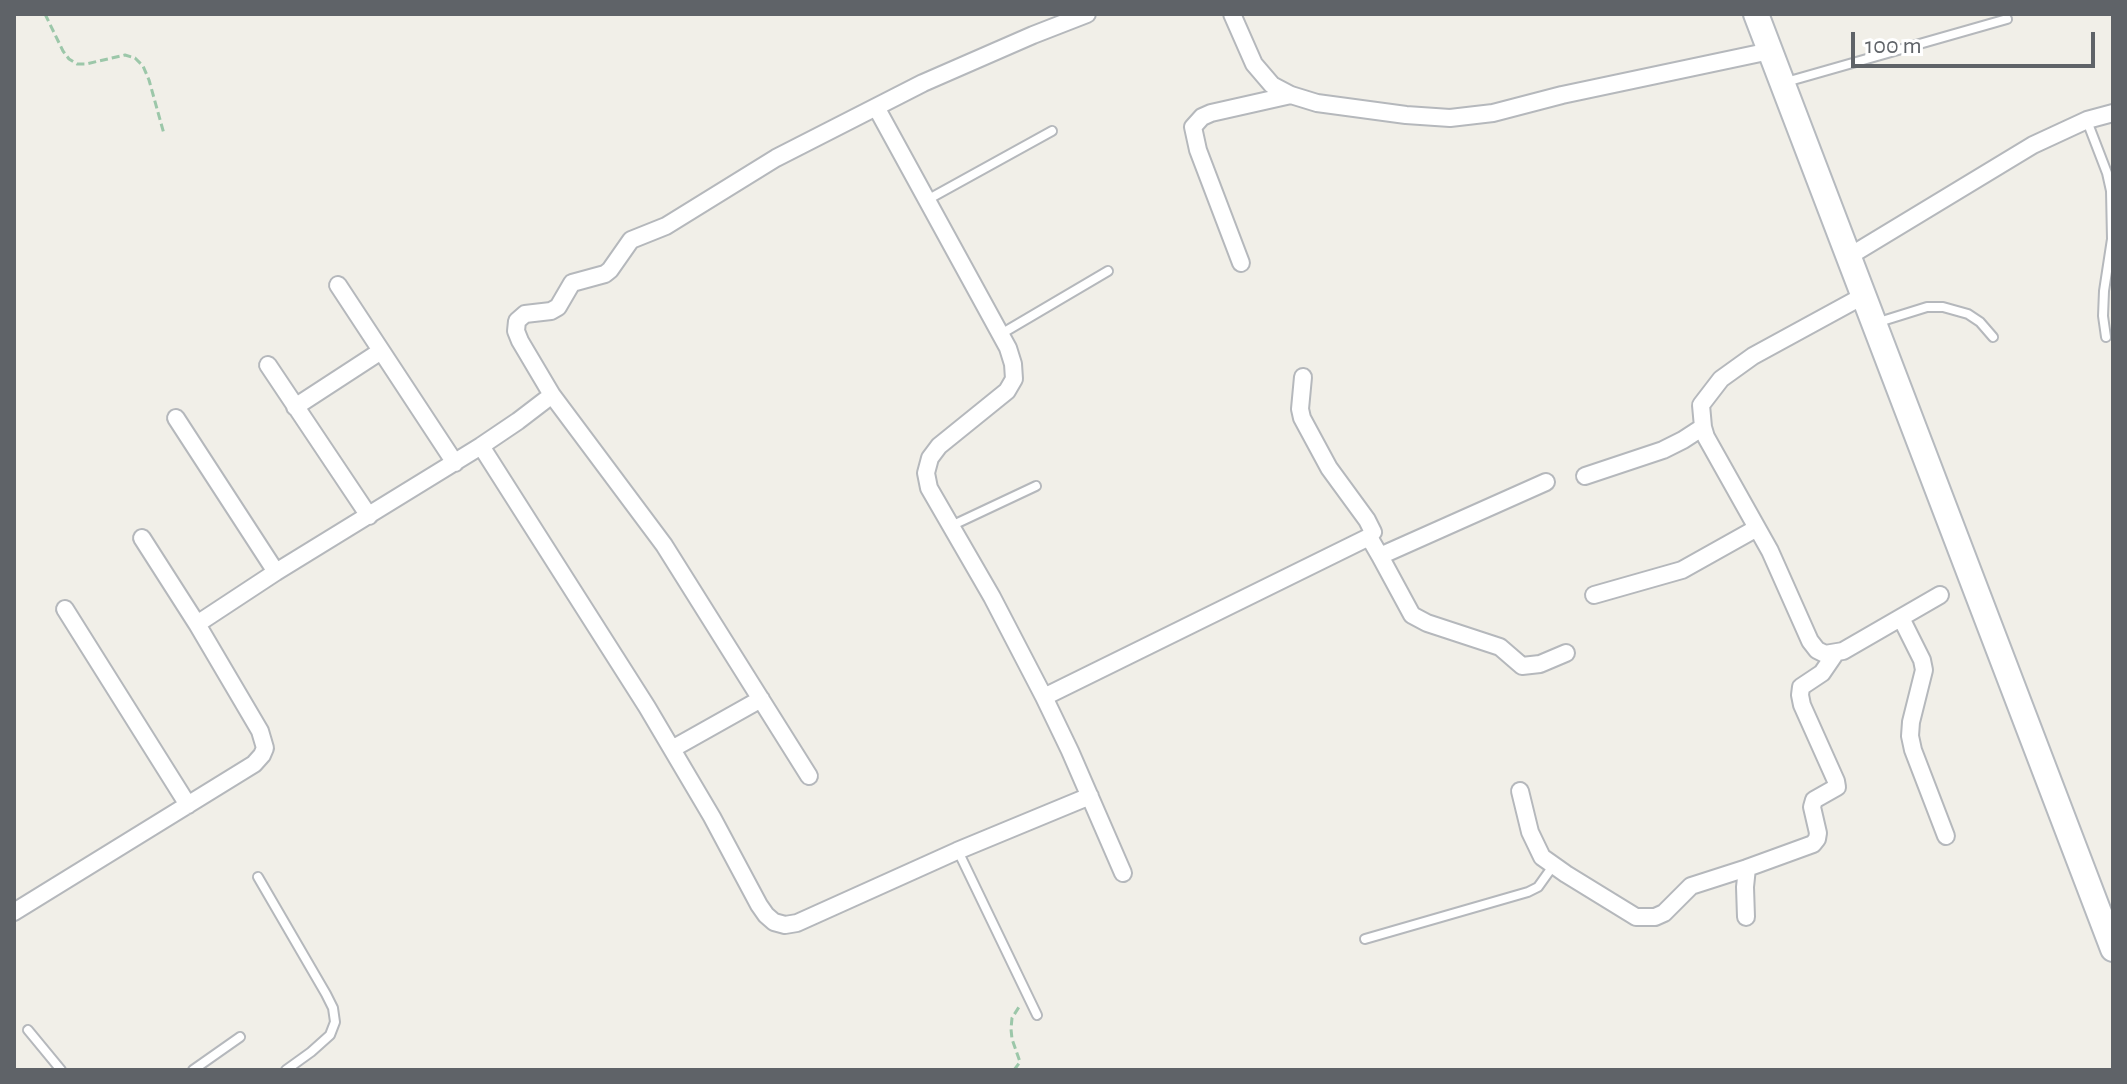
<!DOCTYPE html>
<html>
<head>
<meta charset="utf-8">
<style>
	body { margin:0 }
	#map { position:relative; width:2127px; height:1084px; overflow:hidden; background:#f1efe8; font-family:"Alegreya Sans",sans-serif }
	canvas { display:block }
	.frame { position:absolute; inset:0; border:16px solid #5f6368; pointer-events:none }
	.scale { position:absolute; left:1851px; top:32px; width:244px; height:36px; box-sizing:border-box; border:4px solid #5f6368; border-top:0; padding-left:10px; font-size:24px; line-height:28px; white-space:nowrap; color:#5f6368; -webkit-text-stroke:6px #fff; paint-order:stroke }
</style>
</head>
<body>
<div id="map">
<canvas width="2127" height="1084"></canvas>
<div class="frame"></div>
<div class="scale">100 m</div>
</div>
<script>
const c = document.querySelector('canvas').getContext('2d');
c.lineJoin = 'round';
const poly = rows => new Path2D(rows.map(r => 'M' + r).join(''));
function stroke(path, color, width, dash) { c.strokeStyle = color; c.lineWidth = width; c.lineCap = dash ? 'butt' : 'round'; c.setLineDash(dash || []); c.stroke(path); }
const lane = poly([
	[1786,82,2007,19],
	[2087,121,2107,173,2111,191,2112,239,2104,291,2103,316,2106,337],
	[927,200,1052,131],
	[1879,322,1927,307,1943,307,1968,314,1980,322,1993,337],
	[1001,334,1108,271],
	[951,526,1036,486],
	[958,851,1037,1015],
	[258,877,326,994,333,1008,335,1022,330,1035,311,1052,286,1070],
	[1365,939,1528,892,1538,887,1553,866],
	[28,1030,61,1070],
	[193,1070,240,1037]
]);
const street = poly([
	[1232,14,1254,64,1272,85,1291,95,1317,103,1406,115,1450,118,1493,113,1562,95,1770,51],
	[876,107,1008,348,1013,364,1014,379,1007,391,939,446,930,458,926,473,929,488,992,597,1044,697,1070,751,1123,873],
	[1848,257,2033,145,2087,120,2113,113],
	[1241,263,1198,150,1193,127,1202,117,1211,113,1291,95],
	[338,285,455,463],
	[1863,296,1753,356,1721,379,1701,405,1703,427,1706,437,1770,551,1810,641,1817,650,1825,654,1843,651,1940,595],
	[268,365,369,516],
	[1303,377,1300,409,1302,418,1329,468,1367,520,1373,532,1369,537],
	[295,407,381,351],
	[176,418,276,572],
	[481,446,647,707,712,817,759,905,766,915,774,922,785,925,797,923,957,851,1090,796],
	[1585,476,1663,450,1683,440,1703,427],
	[142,538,197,624],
	[1380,556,1412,615,1427,623,1500,647,1522,666,1540,664,1566,653],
	[1594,595,1682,570,1757,528],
	[65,609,188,805],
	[1901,618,1922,660,1924,670,1911,722,1910,736,1913,750,1946,836],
	[1044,697,1369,537,1380,556,1546,482],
	[672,749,761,699],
	[809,776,664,545,552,395,520,341,516,331,517,321,525,314,551,311,558,307,572,283,605,274,610,270,631,240,666,226,776,158,923,83,1033,35,1087,14],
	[1520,791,1530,832,1542,857,1566,874,1636,917,1655,917,1664,913,1691,886,1747,868],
	[14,912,254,764,262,755,265,748,260,731,197,624,276,572,481,446,518,421,552,395],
	[1746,917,1745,887,1747,868,1813,844,1817,839,1818,833,1812,807,1814,800,1837,787,1836,781,1802,705,1800,695,1801,687,1822,673,1835,654]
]);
const secondary = poly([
	[1756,14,2113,949]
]);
stroke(lane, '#b5b8bc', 12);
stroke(street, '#b5b8bc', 20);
stroke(secondary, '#b6babf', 28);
stroke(poly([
	[45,14,63,51,69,59,77,64,86,64,125,55,135,58,143,66,149,80,164,134],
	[1014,1070,1020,1062,1012,1039,1011,1029,1012,1018,1019,1007]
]), '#9cc7a9', 3, [8, 4]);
stroke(lane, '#fff', 8);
stroke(street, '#fff', 16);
stroke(secondary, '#fff', 24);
</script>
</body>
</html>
